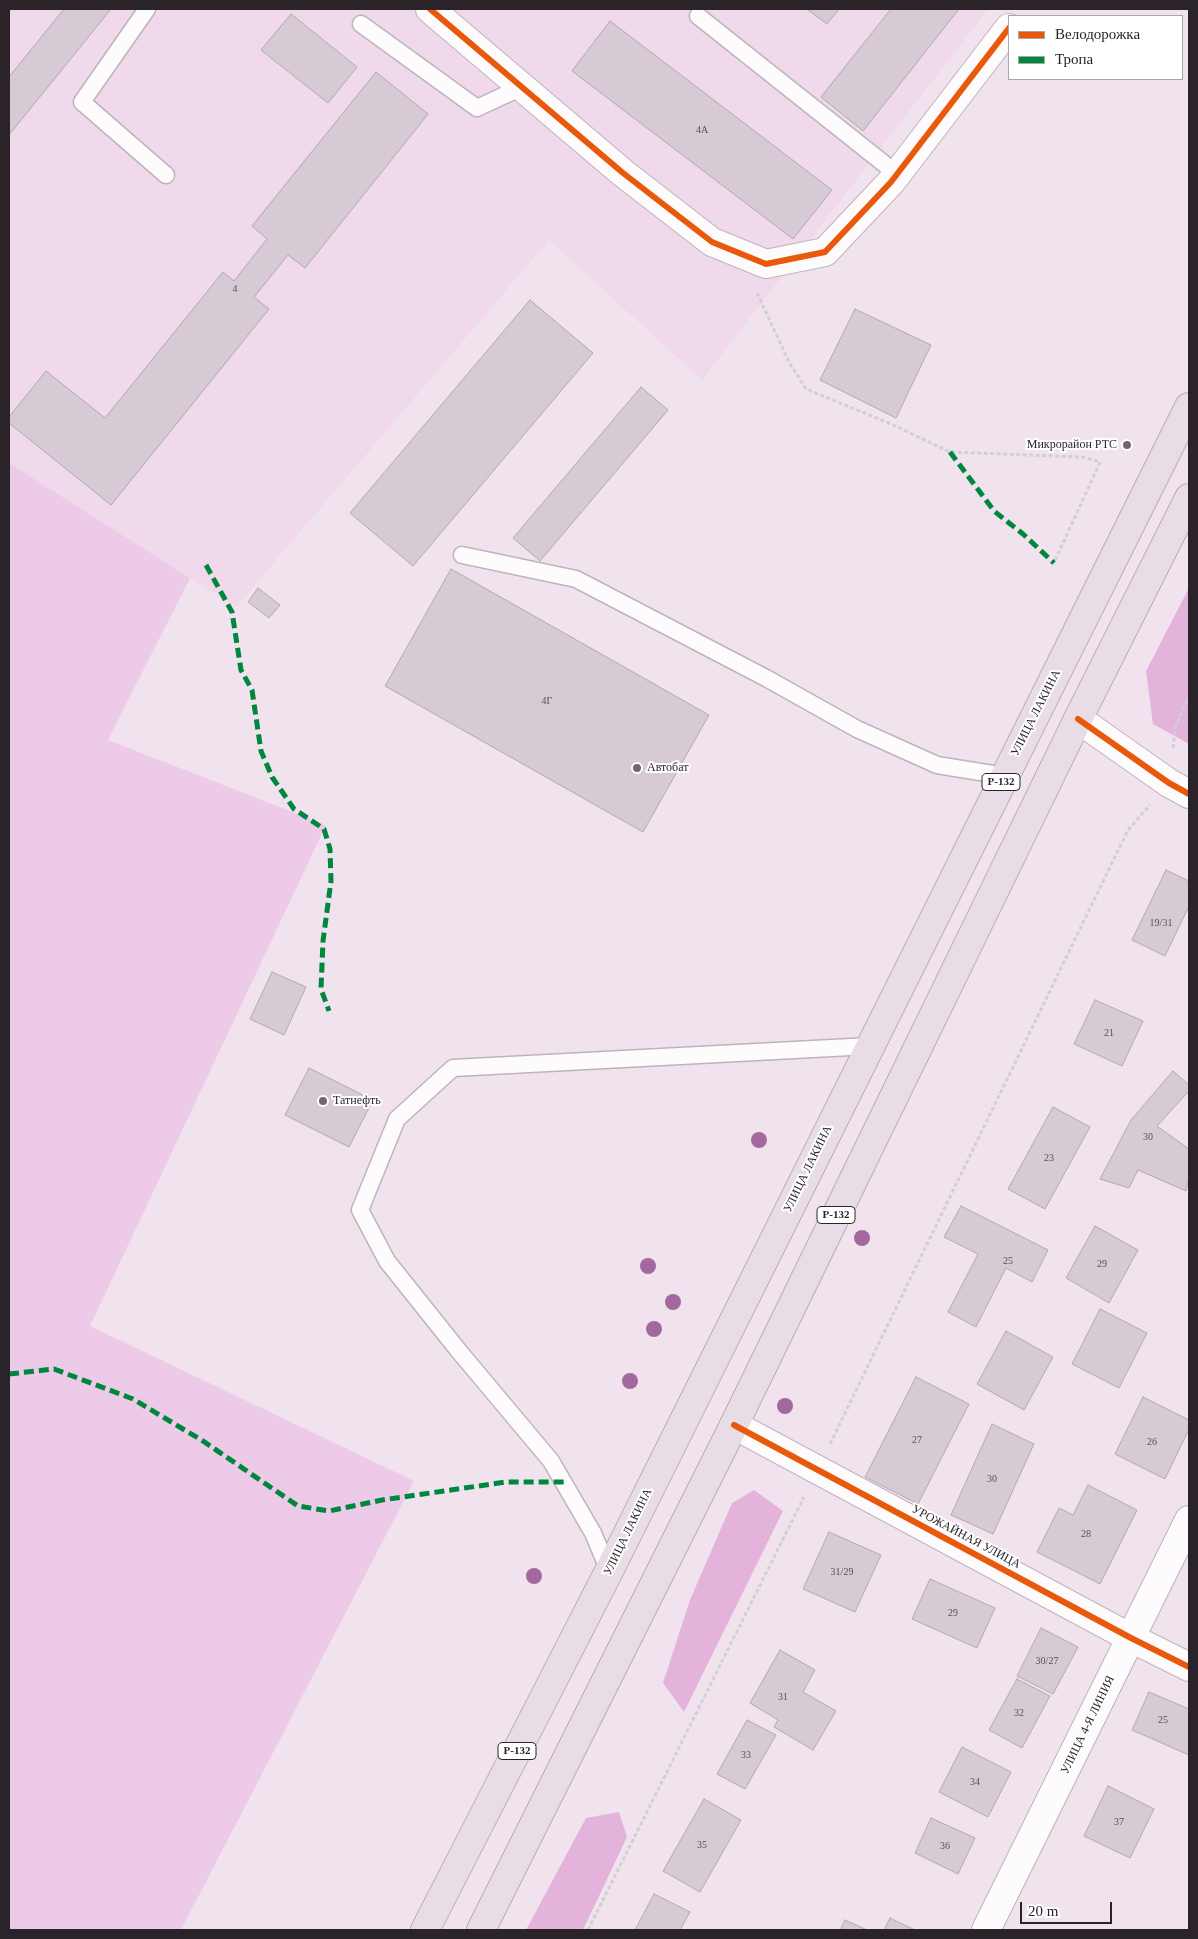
<!DOCTYPE html>
<html>
<head>
<meta charset="utf-8">
<style>
	body { margin:0 }
	#map { position:relative; width:1198px; height:1939px; overflow:hidden; background:#f0e3ee; font-family:Georgia,serif }
	canvas { display:block }
	.frame { position:absolute; inset:0; border:10px solid #2b232a; pointer-events:none }
	.legend { position:absolute; left:1008px; top:15px; width:175px; height:65px; box-sizing:border-box; background:#fff; border:1px solid #aaa7aa; margin:0; padding:6px 9px; list-style:none; font-size:15px; color:#2b232a }
	.legend li { display:flex; align-items:center; gap:10px; height:25px }
	.legend b { width:25px; border:1px solid #aaa7aa }
	.scale { position:absolute; left:1020px; top:1902px; width:92px; height:22px; box-sizing:border-box; border:2px solid #2b232a; border-top:0; padding-left:6px; font-size:15px; line-height:18px; white-space:nowrap; color:#2b232a; -webkit-text-stroke:4px #fff; paint-order:stroke }
</style>
</head>
<body>
<div id="map">
<canvas width="1198" height="1939"></canvas>
<div class="frame"></div>
<ul class="legend">
<li><b style="height:6px;background:#e8590c"></b>Велодорожка</li>
<li><b style="height:6px;background:#00873e"></b>Тропа</li>
</ul>
<div class="scale">20 m</div>
</div>
<script>
const c = document.querySelector('canvas').getContext('2d');
c.lineJoin = 'round';
function fillPath(path, color) { c.fillStyle = color; c.fill(path, 'evenodd'); }
const poly = rows => new Path2D(rows.map(r => 'M' + r).join(''));
function stroke(path, color, width, dash) { c.strokeStyle = color; c.lineWidth = width; c.lineCap = dash ? 'butt' : 'round'; c.setLineDash(dash || []); c.stroke(path); }
function label(font, color, halo, rows, align = 'center') {
  c.font = font + ' Georgia,serif'; c.lineWidth = 4; c.setLineDash([]); c.textBaseline = 'middle'; c.strokeStyle = halo; c.fillStyle = color; for (const [text, x, y, turn = 0] of rows) {
    c.save(); c.translate(x, y); c.rotate((+turn || 0) * Math.PI / 180); c.textAlign = isNaN(turn) ? turn : align; if (halo) c.strokeText(text, 0, 0); c.fillText(text, 0, 0); c.restore();
  }
}
fillPath(poly([
	[9,9,988,9,702,380,549,240,236,607,9,463]
]), '#efd9eb');
fillPath(poly([
	[9,463,190,578,108,740,326,825,90,1326,414,1481,181,1930,9,1930]
]), '#edcae8');
fillPath(poly([
	[1189,588,1189,744,1153,724,1146,671],
	[754,1490,783,1511,684,1712,663,1683,690,1600,732,1503],
	[619,1812,627,1837,583,1930,526,1930,586,1818]
]), '#e3b3dc');
const building = poly([
	[64,9,111,9,9,135,9,77,64,9],
	[807,9,839,9,827,24,807,9],
	[891,9,959,9,863,131,821,97,891,9],
	[291,14,357,67,328,103,261,50,291,14],
	[610,21,832,190,793,239,572,71,610,21],
	[376,72,428,114,305,268,288,255,254,297,269,309,111,505,9,423,9,417,46,371,105,418,223,272,234,281,267,239,252,226,376,72],
	[530,300,593,353,413,566,350,513,530,300],
	[855,309,931,345,896,418,820,380,855,309],
	[641,387,668,410,540,561,513,538,641,387],
	[451,569,709,715,643,832,385,686,451,569],
	[258,588,280,605,269,618,248,602,258,588],
	[1166,870,1189,881,1189,906,1165,956,1132,940,1166,870],
	[272,972,306,987,284,1035,250,1019,272,972],
	[1095,1000,1143,1021,1122,1066,1074,1044,1095,1000],
	[309,1068,373,1100,349,1147,285,1115,309,1068],
	[1173,1071,1189,1085,1189,1091,1157,1126,1189,1149,1189,1177,1186,1191,1138,1170,1129,1188,1100,1179,1131,1120,1173,1071],
	[1053,1107,1090,1127,1045,1209,1008,1189,1053,1107],
	[961,1206,1048,1250,1032,1282,1006,1268,976,1327,948,1312,978,1254,944,1237,961,1206],
	[1095,1226,1138,1250,1109,1303,1066,1278,1095,1226],
	[1100,1309,1147,1333,1119,1388,1072,1364,1100,1309],
	[1006,1331,1053,1357,1024,1410,977,1384,1006,1331],
	[916,1377,969,1404,918,1504,865,1477,916,1377],
	[1143,1397,1189,1420,1189,1429,1165,1479,1115,1454,1143,1397],
	[992,1424,1034,1444,993,1534,951,1515,992,1424],
	[1088,1485,1137,1510,1100,1584,1037,1552,1059,1508,1073,1515,1088,1485],
	[829,1532,881,1555,855,1612,803,1589,829,1532],
	[930,1579,995,1608,977,1648,912,1619,930,1579],
	[1041,1628,1078,1647,1053,1694,1017,1676,1041,1628],
	[780,1650,815,1670,803,1692,836,1711,813,1750,774,1727,778,1720,750,1703,780,1650],
	[1017,1679,1050,1696,1022,1748,989,1730,1017,1679],
	[1149,1692,1189,1709,1189,1755,1132,1730,1149,1692],
	[747,1720,776,1735,745,1789,717,1774,747,1720],
	[962,1747,1011,1772,988,1817,939,1792,962,1747],
	[1108,1786,1154,1809,1130,1858,1084,1836,1108,1786],
	[704,1799,741,1820,700,1892,663,1871,704,1799],
	[931,1818,975,1838,958,1874,915,1853,931,1818],
	[654,1894,690,1912,680,1930,635,1930,654,1894],
	[890,1918,915,1930,884,1930,890,1918],
	[845,1920,867,1930,840,1930,845,1920]
]);
fillPath(building, '#d6cbd4');
stroke(building, '#b2a8b0', 1);
const lane = poly([
	[147,9,82,102,166,175],
	[698,16,897,174],
	[361,24,477,108,522,87],
	[462,555,576,579,766,678,857,729,937,765,1005,776],
	[609,1571,593,1533,551,1461,458,1350,387,1261,360,1210,397,1119,453,1068,870,1046]
]);
const street = poly([
	[430,9,623,173,712,242,766,264,825,252,891,182,1009,28],
	[1078,719,1169,783,1189,794],
	[734,1425,1131,1638,1189,1667],
	[986,1930,1189,1520]
]);
const highway = poly([
	[425,1930,609,1571,1189,407],
	[481,1930,734,1425,1078,719,1189,498]
]);
stroke(lane, '#beb4bc', 19);
stroke(street, '#beb4bc', 30);
stroke(highway, '#b9aab7', 30);
stroke(poly([
	[757,293,789,362,806,389,889,423,950,452,1082,457,1100,462,1054,563],
	[1173,748,1175,728,1189,696],
	[830,1444,1128,830,1150,805],
	[588,1930,804,1497]
]), '#d2cfd2', 3, [4, 2.5]);
stroke(lane, '#fdfbfc', 16);
stroke(street, '#fdfbfc', 28);
stroke(highway, '#e8dde6', 28);
stroke(poly([
	[950,452,994,511,1023,534,1054,563],
	[206,565,232,612,241,670,252,690,261,751,272,777,294,809,324,829,330,849,331,881,323,941,321,989,329,1011],
	[9,1374,54,1369,133,1399,203,1441,298,1506,329,1511,382,1500,506,1482,564,1482]
]), '#00873e', 5, [10, 5]);
stroke(poly([
	[430,9,623,173,712,242,766,264,825,252,891,182,1009,28],
	[1078,719,1169,783,1189,794],
	[734,1425,1131,1638,1189,1667]
]), '#e8590c', 6);
c.fillStyle = '#a468a0';
for (const [x, y] of [
	[759,1140],
	[862,1238],
	[648,1266],
	[673,1302],
	[654,1329],
	[630,1381],
	[785,1406],
	[534,1576]
]) { c.beginPath(); c.arc(x, y, 8, 0, 2 * Math.PI); c.fill(); }
for (const [x, y, r, color] of [
	[1127,445,5,"#70666f"],
	[637,768,5,"#70666f"],
	[323,1101,5,"#70666f"]
]) { const dot = new Path2D(); dot.arc(x, y, r, 0, 2 * Math.PI); c.fillStyle = color; c.fill(dot); stroke(dot, '#fff', 2); }
label('10px', '#584f56', null, [
	["4А",702,130],
	["4",235,289],
	["4Г",547,701],
	["19/31",1161,923],
	["21",1109,1033],
	["30",1148,1137],
	["23",1049,1158],
	["25",1008,1261],
	["29",1102,1264],
	["27",917,1440],
	["26",1152,1442],
	["30",992,1479],
	["28",1086,1534],
	["31/29",842,1572],
	["29",953,1613],
	["30/27",1047,1661],
	["31",783,1697],
	["32",1019,1713],
	["25",1163,1720],
	["33",746,1755],
	["34",975,1782],
	["37",1119,1822],
	["35",702,1845],
	["36",945,1846]
]);
for (const [x, y, w] of [
	[1001,782,38],
	[836,1215,38],
	[517,1751,38]
]) { const box = new Path2D(); box.roundRect(x - w / 2, y - 8.5, w, 17, 4); c.fillStyle = '#fff'; c.fill(box); stroke(box, '#2b232a', 1); }
label('bold 11px', '#2b232a', null, [
	["Р-132",1001,782],
	["Р-132",836,1215],
	["Р-132",517,1751]
]);
label('12px', '#2b232a', '#fff', [
	["Микрорайон РТС",1117,445,"right"],
	["Автобат",647,768],
	["Татнефть",333,1101]
], 'left');
label('12px', '#2b232a', '#fff', [
	["УЛИЦА ЛАКИНА",1036,713,-63],
	["УЛИЦА ЛАКИНА",808,1169,-64],
	["УЛИЦА ЛАКИНА",628,1532,-64],
	["УРОЖАЙНАЯ УЛИЦА",966,1537,28],
	["УЛИЦА 4-Я ЛИНИЯ",1088,1725,-64]
]);
</script>
</body>
</html>
